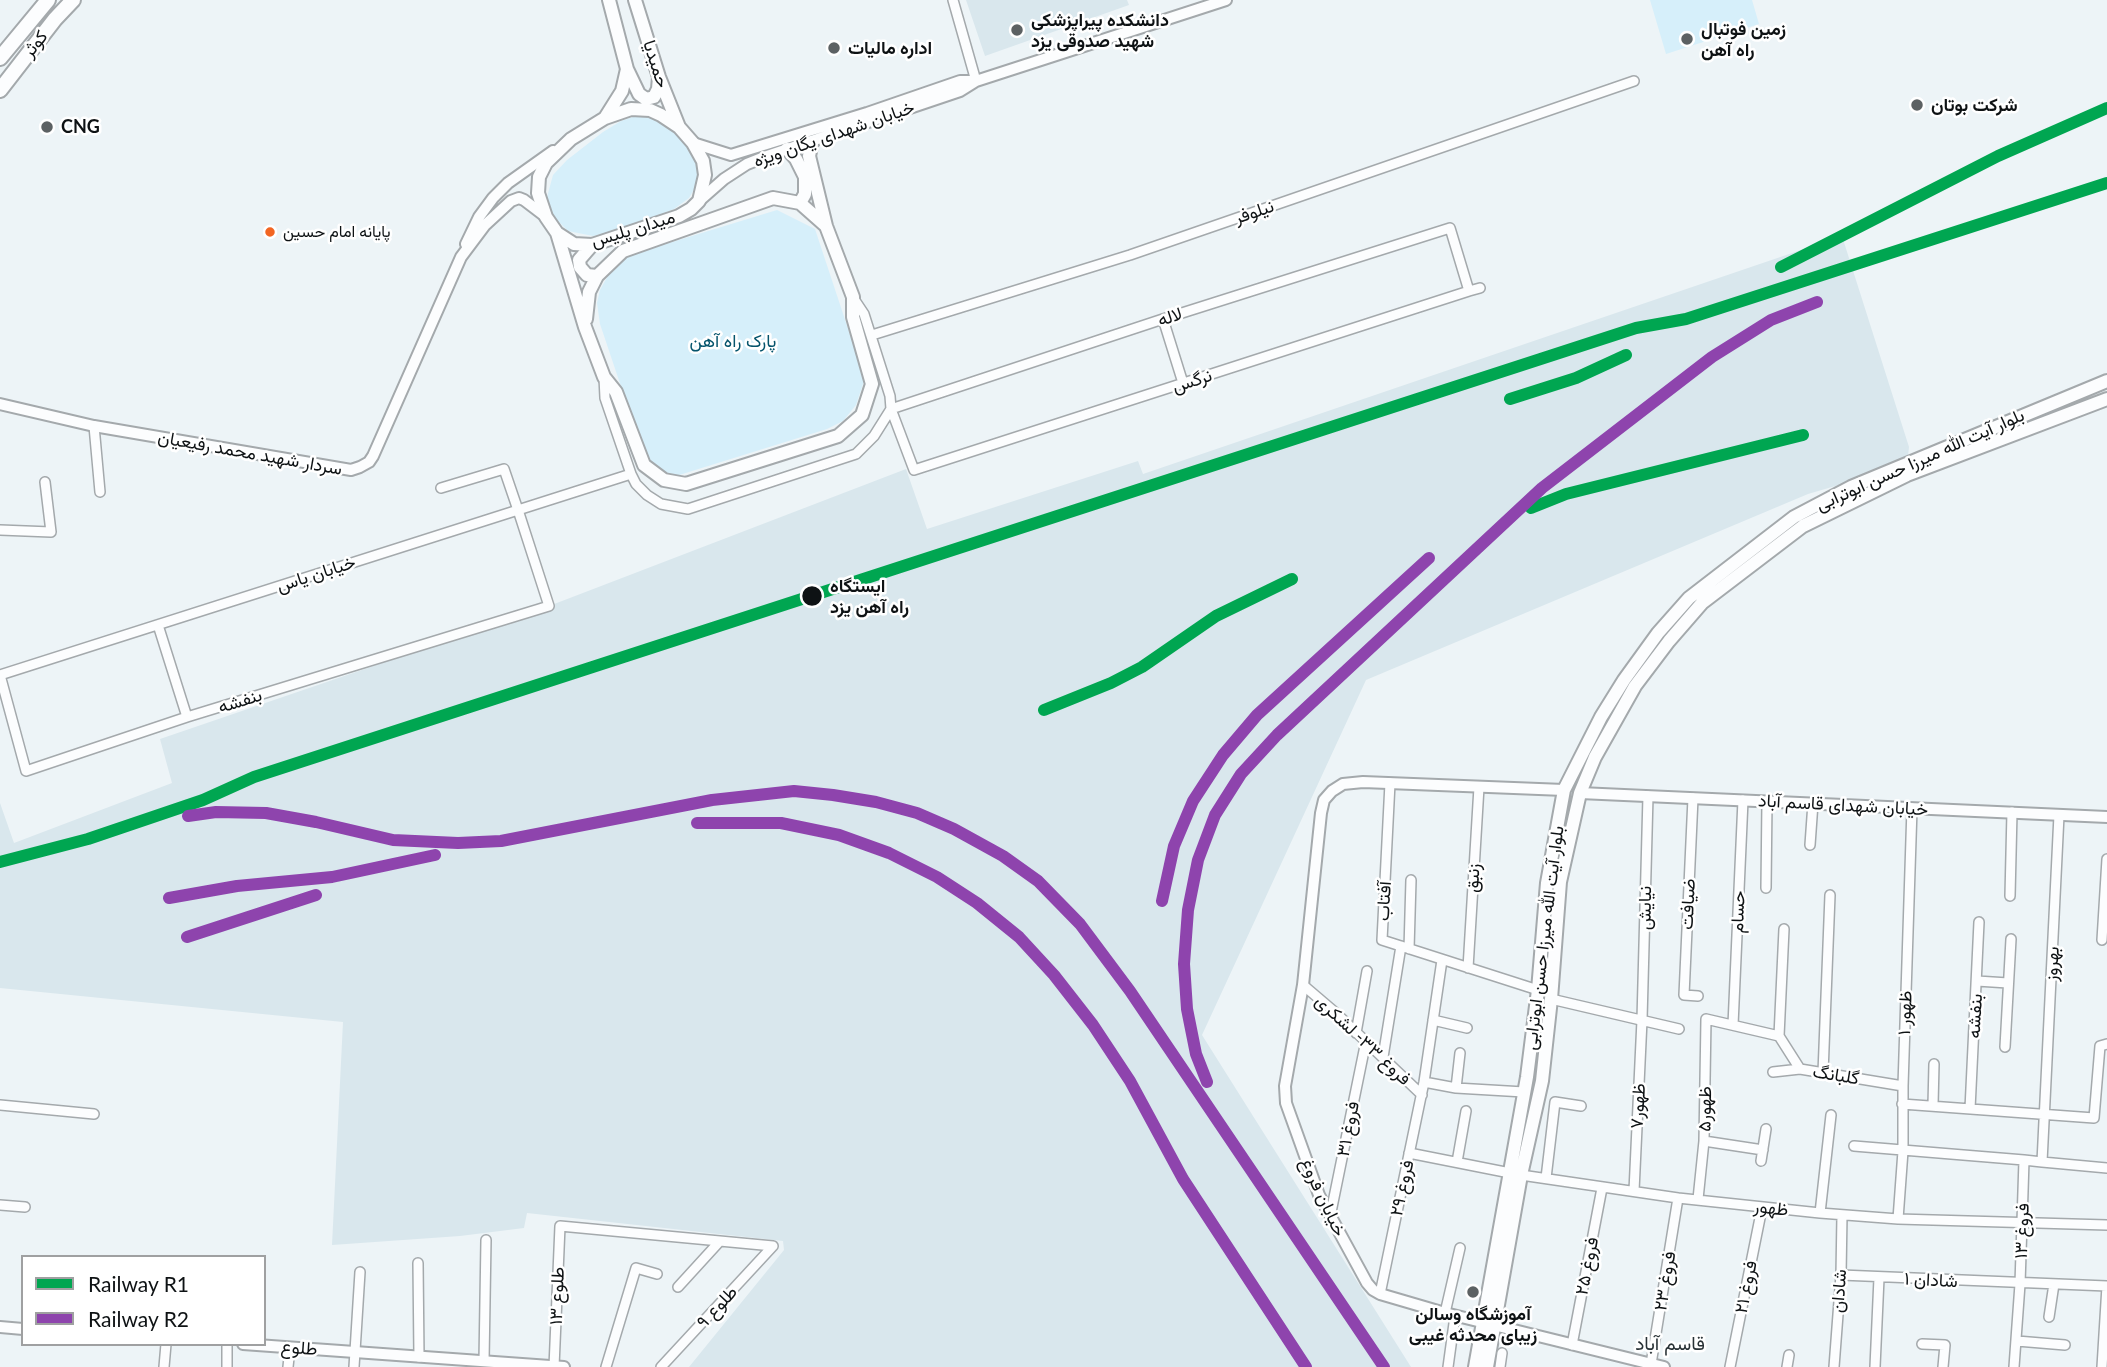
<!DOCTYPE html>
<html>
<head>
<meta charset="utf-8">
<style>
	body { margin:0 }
	#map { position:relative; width:2107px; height:1367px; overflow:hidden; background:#edf4f7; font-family:Lato,sans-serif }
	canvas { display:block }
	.legend { position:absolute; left:21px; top:1255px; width:245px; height:91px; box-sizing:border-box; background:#fff; border:2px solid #9fa0a1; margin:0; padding:9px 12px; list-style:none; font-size:21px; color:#0e1214 }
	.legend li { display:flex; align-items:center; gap:14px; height:35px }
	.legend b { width:35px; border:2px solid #9fa0a1 }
</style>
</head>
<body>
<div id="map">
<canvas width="2107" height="1367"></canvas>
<ul class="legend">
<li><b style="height:9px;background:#00a651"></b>Railway R1</li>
<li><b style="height:9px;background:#8e44ad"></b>Railway R2</li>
</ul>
</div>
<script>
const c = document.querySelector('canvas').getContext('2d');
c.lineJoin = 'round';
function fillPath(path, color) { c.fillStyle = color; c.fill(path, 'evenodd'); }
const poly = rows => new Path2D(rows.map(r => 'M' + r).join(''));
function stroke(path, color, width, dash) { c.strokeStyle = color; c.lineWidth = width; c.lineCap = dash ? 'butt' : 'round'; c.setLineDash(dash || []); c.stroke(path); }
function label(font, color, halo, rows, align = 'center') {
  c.font = font + ' Lato,Vazirmatn,sans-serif'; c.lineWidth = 5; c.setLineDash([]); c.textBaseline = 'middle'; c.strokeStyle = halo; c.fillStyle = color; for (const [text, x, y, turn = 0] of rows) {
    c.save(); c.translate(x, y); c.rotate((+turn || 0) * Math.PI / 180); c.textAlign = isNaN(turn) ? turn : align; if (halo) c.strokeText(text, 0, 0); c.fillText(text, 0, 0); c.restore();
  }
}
fillPath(poly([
	[966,0,1127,0,1129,5,985,56],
	[1842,236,1909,447,1907,465,1808,494,1366,680,1202,1035,1411,1367,689,1367,784,1250,783,1241,527,1213,524,1228,460,1236,332,1245,343,1022,0,988,0,803,14,843,172,783,160,739,549,606,906,469,927,529,1138,461,1143,474]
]), '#d9e7ed');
fillPath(poly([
	[1650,0,1752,0,1759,24,1666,54],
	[639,115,658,120,679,136,698,160,699,181,689,198,674,209,626,228,593,236,568,231,554,217,547,197,553,175,567,160,603,132,621,121],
	[777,210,815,229,860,365,864,381,856,405,843,421,827,429,676,476,661,471,647,459,640,443,600,324,597,303,600,290,615,263,633,254]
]), '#d6effa');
const minor = poly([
	[953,0,976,81],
	[1469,291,914,470,891,409,1163,319,1450,228,1469,291,1480,288],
	[1163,319,1183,383],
	[872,335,1130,255,1634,81],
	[604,377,605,398,631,474,636,484,647,495,661,504,688,509,856,454,874,436,891,409,890,396,864,314,854,299],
	[94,426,100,492],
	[441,488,504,469,518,510,549,606,187,717,26,771,0,675,518,510,631,474],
	[0,530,51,532,45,482],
	[158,625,187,717],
	[1390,783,1382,940,1538,990],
	[1693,798,1684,995,1698,996],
	[1810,845,1813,803],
	[1766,888,1767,801],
	[2010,896,2012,812],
	[2102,940,2107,859],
	[1409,949,1411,880],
	[1468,968,1479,787],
	[1977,981,2008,983],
	[1303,985,1337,1014,1422,1095],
	[1551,999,1679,1029],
	[1433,1020,1467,1028],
	[1733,1025,1743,800],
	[1356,1033,1367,971],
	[1779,1036,1784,929],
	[2005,1047,2011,939],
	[1383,1057,1401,946],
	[1773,1072,1800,1069],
	[1823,1073,1830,895],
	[1424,1082,1456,1088,1524,1092],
	[1456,1088,1460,1053],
	[1902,1104,2094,1118,2100,1046,2107,1044],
	[0,1105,94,1114],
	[1933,1105,1934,1064],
	[1970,1109,1979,922],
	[1704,1141,1763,1150],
	[1854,1146,2024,1160],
	[1409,1153,1510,1173],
	[1761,1161,1766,1129],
	[1457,1162,1466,1111],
	[2042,1162,2107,1168],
	[1521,1175,1678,1198,1820,1213,1898,1219,2107,1225],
	[1546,1178,1555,1102,1581,1106],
	[1634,1191,1642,1020,1648,796],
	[1698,1199,1704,1141,1706,1019,1779,1036,1800,1069,1903,1086],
	[0,1205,25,1207],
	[1820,1213,1831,1115],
	[1330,1217,1366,1041],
	[1898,1219,1903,1151,1903,1086,1912,808],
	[418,1263,419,1357],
	[1841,1275,2107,1286],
	[678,1287,720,1241],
	[1380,1294,1424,1082,1442,960],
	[1445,1313,1460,1248],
	[2049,1317,2054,1284],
	[2017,1341,2065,1345],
	[1922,1344,1945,1345,1943,1367],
	[1572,1345,1602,1188],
	[484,1361,486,1240],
	[1651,1364,1678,1198],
	[164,1367,166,1344],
	[227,1367,227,1344],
	[288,1367,290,1348],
	[354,1367,360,1272],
	[554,1367,560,1226,773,1246],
	[606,1367,636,1268,657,1274],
	[661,1367,773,1246],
	[1448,1367,1455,1316],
	[1500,1367,1502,1353],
	[1730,1367,1762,1208],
	[1787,1367,1789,1355],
	[1834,1367,1841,1275,1842,1215],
	[1875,1367,1879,1278],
	[2014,1367,2020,1284,2024,1160,2042,1162,2059,815],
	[2102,1367,2107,1286]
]);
const tertiary = poly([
	[693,143,731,155,867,113,960,81,976,81],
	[699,201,724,179,747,164,767,156,960,91,976,81,1226,0],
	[466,244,479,217,493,198,508,183,553,151],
	[0,404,94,426,351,470,360,467,369,462,373,456,461,257,485,225,511,201,519,198,524,200,545,216],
	[1564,790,1363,782,1343,784,1332,791,1324,800,1321,813,1303,985,1285,1086,1286,1103,1319,1195,1367,1283,1373,1290,1380,1294,1445,1313,1664,1367],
	[1580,793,2107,817],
	[0,1327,23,1329],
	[243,1344,564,1367]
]);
const secondary = poly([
	[635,0,659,77,679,127],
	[627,69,639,94,646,99,654,97,658,89,659,77],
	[631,109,650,110,661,115,679,127,693,143,703,161,705,175,699,201,691,209,679,216,592,245,574,244,557,233,546,217,538,193,539,177,546,163,571,139,605,118,631,109],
	[605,118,622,91,627,69,609,0],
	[787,149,796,159,805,177,805,194,800,203],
	[557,233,585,327,604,377,616,392,644,465,664,480,686,484,838,436,862,415,872,384,853,317,853,297,826,226,809,156,812,142],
	[592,245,579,260,580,267,587,275,597,276,623,251,773,198,800,203,826,226],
	[586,319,589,292,597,276],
	[1475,1367,1527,1077,1538,990,1547,883,1564,790,1601,717,1624,680,1658,633,1689,598,1794,517,1851,487,2107,381],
	[1487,1367,1521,1175,1542,1081,1551,999,1560,882,1580,793,1595,757,1635,686,1669,641,1702,603,1803,526,1907,475,2107,399]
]);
const primary = poly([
	[0,58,48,0],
	[0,90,55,19,73,0]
]);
stroke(minor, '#a4a9ac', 12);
stroke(tertiary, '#a4a9ac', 14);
stroke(secondary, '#a4a9ac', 16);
stroke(primary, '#a4a9ac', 18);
stroke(minor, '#fcfdfe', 9);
stroke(tertiary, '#fcfdfe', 10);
stroke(secondary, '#fcfdfe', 12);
stroke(primary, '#fcfdfe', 14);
stroke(poly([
	[1781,267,1998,156,2107,108],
	[1510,399,1576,378,1626,355],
	[1531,508,1566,494,1803,435],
	[1044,710,1111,683,1142,667,1216,616,1292,579],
	[0,862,88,839,203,800,254,777,1636,328,1686,319,2107,183]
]), '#00a651', 12);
stroke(poly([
	[188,816,216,812,266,813,316,822,393,840,458,843,501,841,712,800,794,791,833,795,876,802,917,813,954,829,1003,856,1038,881,1080,924,1130,991,1384,1367],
	[697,823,781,823,839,835,889,853,937,877,977,903,1019,937,1054,975,1093,1025,1130,1081,1183,1179,1306,1367],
	[169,898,237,886,332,877,435,855],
	[1162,901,1174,846,1193,801,1223,755,1257,715,1429,558],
	[187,937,316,895],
	[1207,1082,1196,1054,1187,1009,1184,964,1188,910,1198,860,1215,815,1241,774,1277,735,1542,488,1712,357,1771,320,1817,302]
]), '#8e44ad', 12);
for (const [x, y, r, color] of [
	[1017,30,7,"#5c6163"],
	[1687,39,7,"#5c6163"],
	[834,48,7,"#5c6163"],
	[1917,105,7,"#5c6163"],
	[47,127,7,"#5c6163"],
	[270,232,6,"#f26522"],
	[812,596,11,"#0e1214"],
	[1473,1292,7,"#5c6163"]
]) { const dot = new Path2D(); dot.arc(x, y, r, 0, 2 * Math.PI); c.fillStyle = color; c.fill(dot); stroke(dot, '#fff', 2.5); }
label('16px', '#0e1214', '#fff', [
	["پایانه امام حسین",283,232]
], 'left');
label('bold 18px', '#0e1214', '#fff', [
	["دانشکده پیراپزشکی",1031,20],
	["شهید صدوقی یزد",1031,41],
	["زمین فوتبال",1701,29],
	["راه آهن",1701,50],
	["اداره مالیات",848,48],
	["شرکت بوتان",1931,105],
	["CNG",61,127],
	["آموزشگاه وسالن",1473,1314,"center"],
	["زیبای محدثه غیبی",1473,1335,"center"]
], 'left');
label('18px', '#0e1214', '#fff', [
	["کوثر",35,44,-52],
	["حمیدیا",656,64,72],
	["خیابان شهدای یگان ویژه",834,134,-19],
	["نیلوفر",1254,212,-19],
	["میدان پلیس",633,229,-17],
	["لاله",1170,317,-18],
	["نرگس",1192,381,-18],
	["سردار شهید محمد رفیعیان",250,453,10],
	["بلوار آیت الله میرزا حسن ابوترابی",1920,460,-24],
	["خیابان یاس",316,574,-18],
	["بنفشه",240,701,-17],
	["خیابان شهدای قاسم آباد",1843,805,3],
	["زنبق",1473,878,-86],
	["آفتاب",1384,901,-87],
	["ضیافت",1688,904,-87],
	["نيايش",1645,908,-89],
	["حسام",1738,912,-88],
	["بلوار آیت الله میرزا حسن ابوترابی",1544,938,-83],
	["بهروز",2052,964,-87],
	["ظهور ۱",1905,1013,-88],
	["بنفشه",1975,1016,-87],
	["فروغ ۳۳- لشکری",1363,1040,43],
	["گلبانگ",1836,1075,9],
	["ظهور۷",1638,1106,-87],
	["ظهور۵",1705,1109,-89],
	["فروغ ۳۱",1348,1129,-79],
	["فروغ ۲۹",1402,1188,-78],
	["خیابان فروغ",1323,1197,65],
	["ظهور",1771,1208,6],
	["فروغ ۱۳",2022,1231,-88],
	["فروغ ۲۵",1587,1266,-79],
	["شادان ۱",1931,1280,3],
	["فروغ ۲۳",1665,1281,-81],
	["فروغ ۲۱",1746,1287,-79],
	["شادان",1839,1291,-86],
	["طلوع ۱۳",557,1296,-88],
	["طلوع ۹",717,1307,-47],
	["طلوع",299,1348,4]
]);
label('18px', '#05546c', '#fff', [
	["پارک راه آهن",733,341]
]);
label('bold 18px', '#0e1214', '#fff', [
	["ایستگاه",830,586],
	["راه آهن یزد",830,607]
], 'left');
label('19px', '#283135', '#fff', [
	["قاسم آباد",1670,1344]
]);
</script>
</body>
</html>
